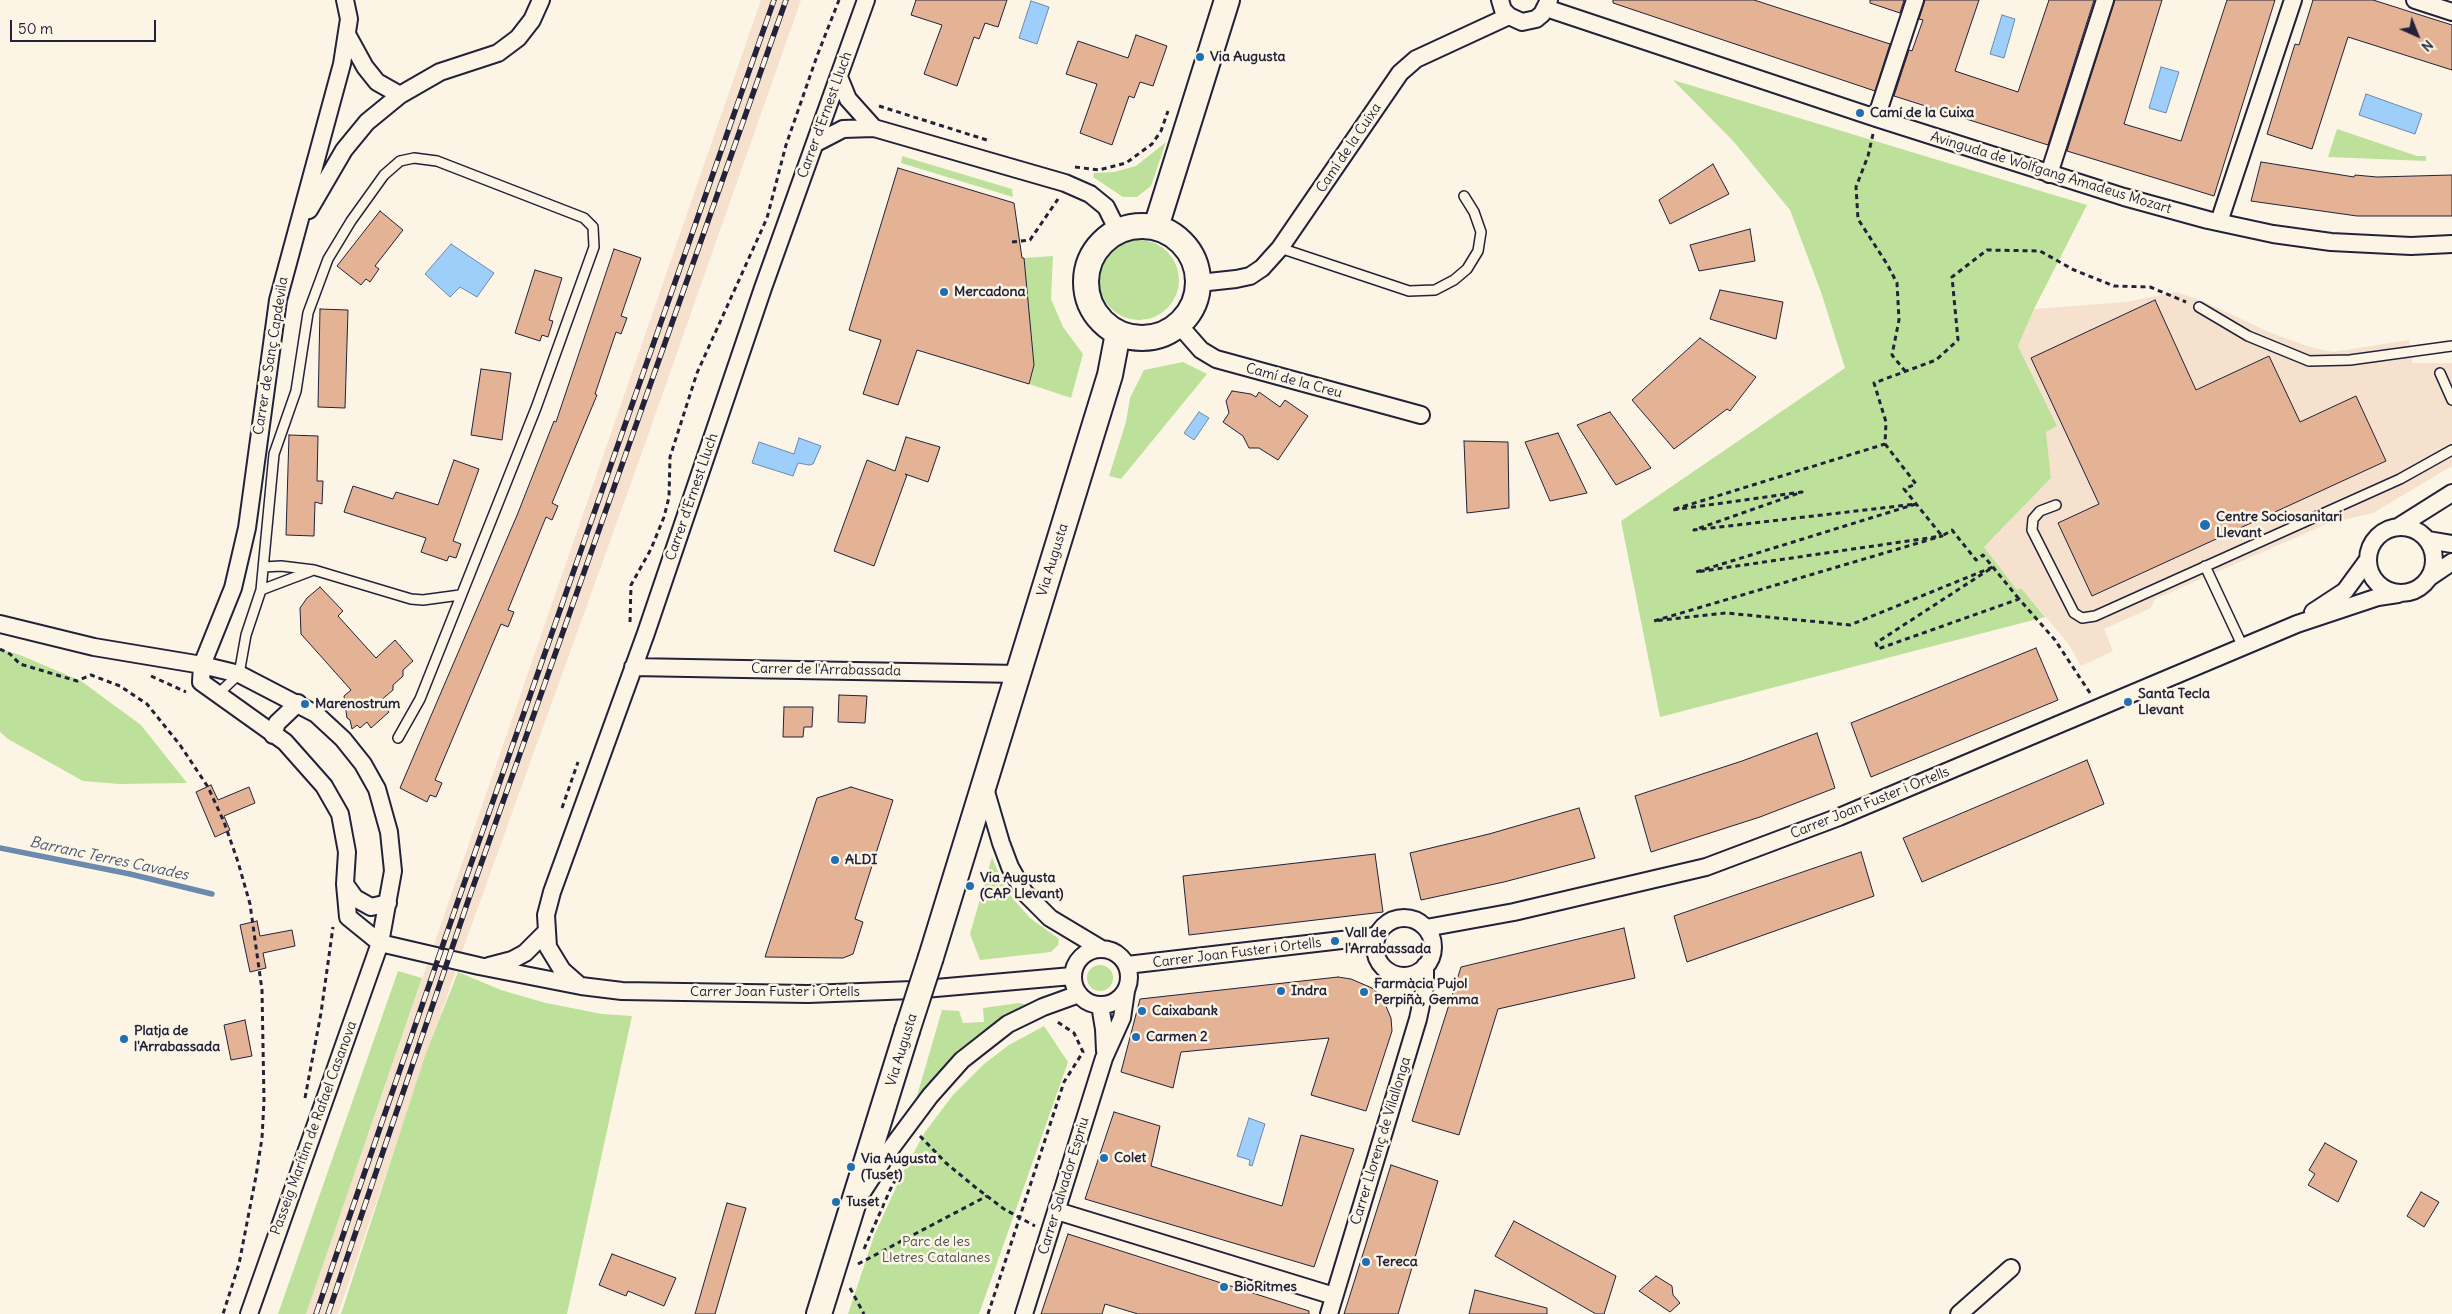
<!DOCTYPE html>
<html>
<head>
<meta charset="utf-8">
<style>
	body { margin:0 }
	#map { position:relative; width:2452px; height:1314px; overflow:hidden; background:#fcf5e5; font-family:Delius,sans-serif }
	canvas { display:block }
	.north { position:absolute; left:2392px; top:10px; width:50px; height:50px; -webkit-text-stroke:4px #fcf5e5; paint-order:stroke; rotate:136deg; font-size:14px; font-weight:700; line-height:20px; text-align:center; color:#22223b }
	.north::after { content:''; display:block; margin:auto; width:18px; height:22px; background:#22223b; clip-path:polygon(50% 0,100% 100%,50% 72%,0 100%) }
	.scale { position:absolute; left:10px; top:20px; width:146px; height:22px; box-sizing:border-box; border:2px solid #22223b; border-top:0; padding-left:6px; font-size:15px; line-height:18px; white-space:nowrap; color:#22223b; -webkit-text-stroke:4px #fcf5e5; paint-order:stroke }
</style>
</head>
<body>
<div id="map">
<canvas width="2452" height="1314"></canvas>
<div class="north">N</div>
<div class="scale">50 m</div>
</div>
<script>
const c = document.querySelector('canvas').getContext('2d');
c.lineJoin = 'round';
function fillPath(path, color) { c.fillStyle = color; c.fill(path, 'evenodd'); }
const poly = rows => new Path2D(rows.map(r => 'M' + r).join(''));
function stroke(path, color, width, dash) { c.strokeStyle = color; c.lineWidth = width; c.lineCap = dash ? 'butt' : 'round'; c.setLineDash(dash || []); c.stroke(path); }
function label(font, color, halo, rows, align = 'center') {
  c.font = font + ' Delius,sans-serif'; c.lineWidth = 5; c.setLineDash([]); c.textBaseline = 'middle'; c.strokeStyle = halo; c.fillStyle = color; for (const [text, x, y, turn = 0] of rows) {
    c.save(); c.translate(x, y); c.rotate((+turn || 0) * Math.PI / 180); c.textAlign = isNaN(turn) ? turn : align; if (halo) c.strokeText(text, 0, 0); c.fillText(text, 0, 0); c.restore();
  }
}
fillPath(poly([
	[761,0,801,0,639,461,468,935,338,1314,306,1314],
	[2176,292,2205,302,2271,333,2310,347,2333,352,2409,340,2412,363,2452,363,2452,466,2373,513,2329,523,2155,599,2151,608,2104,629,2113,651,2081,666,2068,643,2021,588,2017,590,1984,547,2051,478,2046,432,2057,426,2018,346,2034,309,2126,302]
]), '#f5e1cd');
fillPath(poly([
	[1673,80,2087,205,2034,309,2018,346,2057,426,2046,432,2051,478,1984,547,2017,590,2021,588,2045,617,1660,717,1621,521,1845,368,1821,292,1790,210,1734,142],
	[2337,129,2417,156,2426,156,2426,161,2328,157],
	[1166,142,1151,186,1137,197,1123,197,1093,177,1094,173,1114,172,1136,166],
	[902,156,1012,189,1013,197,901,163],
	'1099 280a40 40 0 1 1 80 0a40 40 0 1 1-80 0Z',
	[1053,256,1051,299,1063,327,1083,354,1071,398,1029,384,1034,365,1024,258],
	[1183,362,1207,374,1121,479,1109,476,1126,422,1130,398,1144,370],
	[0,649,20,655,81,681,141,725,187,783,119,784,83,781,8,739,0,732],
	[992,857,1003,884,1014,900,1030,918,1059,939,1058,945,1051,952,980,960,970,934],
	'1087 978a13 13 0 1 1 26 0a13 13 0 1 1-26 0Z',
	[398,971,422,978,306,1314,278,1314],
	[458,972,501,990,546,1003,602,1014,632,1016,567,1314,341,1314,425,1056],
	[1019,1003,1029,1005,1003,1019,973,1041,933,1079,914,1106,942,1010,959,1011,963,1023,984,1022,983,1008],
	[1044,1026,1068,1062,979,1314,848,1314,874,1236,903,1172,925,1132,953,1095,984,1064,1009,1045]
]), '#bde19b');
const water = poly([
	[1031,1,1049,7,1037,44,1019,38,1031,1],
	[2002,15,2015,19,2004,58,1990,54,2002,15],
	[2161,67,2179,72,2166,113,2149,108,2161,67],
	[2366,94,2422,114,2415,134,2359,115,2366,94],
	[451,244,494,273,477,297,460,287,450,297,425,274,451,244],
	[1199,412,1209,418,1194,440,1184,433,1199,412],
	[799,438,821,446,813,464,809,465,798,463,793,476,752,463,759,442,794,454,799,438],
	[1249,1118,1265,1124,1252,1166,1249,1165,1250,1160,1237,1156,1249,1118]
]);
fillPath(water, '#9dcffa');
stroke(water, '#6c8aae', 1);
stroke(poly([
	[0,848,130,874,212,894]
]), '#6c8aae', 5.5);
const building = poly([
	[916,0,1007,0,998,27,985,23,979,39,974,37,957,86,924,74,942,25,911,15,916,0],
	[1613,0,1754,0,1890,44,1875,91,1613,3,1613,0],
	[1870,0,1904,0,1900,13,1870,3,1870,0],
	[1925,0,1979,0,1955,71,2018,92,2049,0,2094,0,2048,145,1894,96,1909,50,1912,51,1923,20,1919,19,1925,0],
	[2115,0,2162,0,2124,124,2181,141,2227,0,2275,0,2214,196,2067,151,2115,0],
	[2313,0,2373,0,2452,25,2452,70,2348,37,2312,149,2267,134,2295,44,2299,45,2313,0],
	[1136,35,1167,46,1153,86,1140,82,1134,98,1129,96,1112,145,1080,133,1097,84,1066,74,1078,41,1128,58,1136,35],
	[2261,162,2354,177,2355,175,2377,177,2452,175,2452,216,2357,216,2251,201,2261,162],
	[1713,164,1729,194,1670,224,1659,200,1713,164],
	[898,168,1014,203,1022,258,1024,258,1034,365,1029,384,917,350,898,405,863,394,881,340,849,330,898,168],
	[380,211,403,230,375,266,379,269,370,282,366,279,361,285,337,266,380,211],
	[1750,229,1755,261,1699,271,1690,245,1750,229],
	[614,249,641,258,621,316,627,318,621,334,616,332,595,394,597,395,552,503,558,506,552,520,546,517,508,610,514,612,508,627,501,624,435,780,442,783,436,797,430,795,427,802,400,788,518,513,554,421,556,422,614,249],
	[535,270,562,278,549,320,553,321,548,337,542,335,540,341,515,333,535,270],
	[1720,290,1783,302,1776,339,1710,319,1720,290],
	[2155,300,2196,390,2269,356,2300,422,2356,396,2386,461,2092,596,2058,523,2099,504,2031,358,2155,300],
	[320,309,348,310,345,408,318,407,320,309],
	[1700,338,1756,377,1730,411,1727,409,1674,449,1632,400,1700,338],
	[481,369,511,373,502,440,471,435,481,369],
	[1232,391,1251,394,1256,397,1259,392,1280,407,1285,400,1308,416,1278,460,1259,448,1249,448,1243,436,1223,422,1229,413,1226,401,1232,391],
	[1610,412,1651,468,1616,485,1577,425,1610,412],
	[1558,433,1587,493,1550,501,1525,442,1558,433],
	[289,435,318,436,317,481,323,481,322,504,315,502,314,536,286,535,289,435],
	[906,437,940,447,928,482,905,474,907,475,874,566,834,551,867,460,895,471,906,437],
	[1464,441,1508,442,1509,508,1467,513,1464,441],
	[454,460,479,469,453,541,461,544,456,558,449,556,447,561,421,552,426,538,344,512,353,486,393,499,396,492,438,505,454,460],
	[320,587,343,611,338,616,376,658,395,640,413,661,403,670,403,676,393,685,393,690,380,701,389,712,371,728,367,722,360,728,357,725,352,729,350,720,347,718,344,696,351,690,301,634,300,608,307,598,320,587],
	[2036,648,2058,700,1871,777,1851,723,2036,648],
	[839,695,867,696,865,723,838,722,839,695],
	[784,707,813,707,812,727,804,727,803,737,783,737,784,707],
	[1817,733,1835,788,1760,817,1651,852,1635,796,1742,761,1817,733],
	[2087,760,2104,804,1922,882,1903,838,2087,760],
	[211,785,218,800,249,787,255,803,224,816,230,830,215,837,196,792,211,785],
	[851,787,893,800,855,919,863,922,853,954,843,958,765,957,817,798,851,787],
	[1579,808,1595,858,1504,882,1421,900,1410,853,1489,834,1579,808],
	[1861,852,1874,896,1687,962,1674,916,1861,852],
	[1375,854,1383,912,1189,935,1183,876,1375,854],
	[257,921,260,936,292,930,295,946,263,953,266,968,250,972,240,925,257,921],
	[1624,928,1635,978,1498,1009,1459,1135,1412,1121,1461,967,1624,928],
	[1338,977,1351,979,1372,988,1382,997,1391,1018,1392,1031,1366,1111,1311,1095,1329,1038,1181,1052,1173,1088,1121,1072,1140,999,1338,977],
	[245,1020,252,1056,231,1060,224,1025,245,1020],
	[1114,1112,1160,1126,1151,1166,1282,1206,1301,1135,1354,1149,1314,1267,1085,1199,1114,1112],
	[2325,1143,2357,1161,2338,1202,2308,1185,2315,1174,2309,1170,2325,1143],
	[1391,1165,1438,1181,1398,1314,1344,1314,1391,1165],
	[2421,1192,2439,1202,2424,1227,2407,1216,2421,1192],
	[727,1203,746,1208,715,1314,695,1314,727,1203],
	[1514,1221,1616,1276,1604,1314,1596,1314,1495,1256,1514,1221],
	[1068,1234,1309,1311,1309,1314,1138,1314,1105,1304,1102,1314,1041,1314,1068,1234],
	[612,1254,676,1278,664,1306,628,1291,626,1296,599,1285,612,1254],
	[1656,1276,1672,1286,1673,1295,1680,1303,1670,1312,1639,1291,1656,1276],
	[1475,1290,1547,1308,1547,1314,1469,1314,1475,1290]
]);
fillPath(building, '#e4b295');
stroke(building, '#22223b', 1);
const lane = poly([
	[1280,248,1409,291,1435,290,1454,280,1467,269,1478,251,1481,232,1474,212,1464,196],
	[2199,307,2248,336,2309,361,2350,360,2452,346],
	[2440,373,2452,400],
	[2056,505,2040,511,2033,519,2032,530,2074,613,2082,618,2095,616,2400,479,2452,450],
	[2205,566,2243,647],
	[264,567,281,566,314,570,411,599,423,600,460,595],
	[261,590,311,571],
	[218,694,239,674,246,635,261,590,274,454,296,391,308,313,328,259,351,221,384,175,400,161,414,158,437,161,584,218,593,227,594,247,536,408,420,699,398,738]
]);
const street = poly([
	[345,0,349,19,342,64,278,300,247,528,233,588,202,665,201,682,285,742,324,786,340,814,347,852,345,884,348,917,380,943,479,966,581,986,622,991,808,994,913,990,1072,976],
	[1500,0,1503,10,1509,16,1522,22,1536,19,1542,14,1549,0],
	[2415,0,2452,12],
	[1546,8,1876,118,2124,197,2208,220,2273,234,2331,242,2411,246,2452,244],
	[348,36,365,67,377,82,400,95],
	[839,77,848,99,874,128],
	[1876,118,1915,0],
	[816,143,843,129,874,128,1065,183,1090,194,1106,207,1118,231],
	[2049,174,2105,0],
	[309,210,344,150,367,122,400,95,440,72,498,53,518,38,532,20,541,0],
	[2219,222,2293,0],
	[1199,283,1236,279,1250,276,1262,268,1280,248,1400,73,1416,59,1509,16],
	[1179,325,1201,350,1216,359,1421,415],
	'2368 560a33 33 0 1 1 66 0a33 33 0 1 1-66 0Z',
	[2398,527,2452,493],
	[2428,540,2452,544],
	[2430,577,2452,562],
	[2313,612,2345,591,2367,561],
	[0,624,94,647,202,665,239,674,316,714,343,739,363,764,377,789,389,832,393,871,380,943,249,1314],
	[633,667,1019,674],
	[273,735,277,723,298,703],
	[984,785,1001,843,1010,867,1024,892,1050,918,1100,948],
	[345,884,355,898,371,907,388,903],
	'1375 947a29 29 0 1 1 58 0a29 29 0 1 1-58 0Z',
	[1426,928,1514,912,1706,867,1839,817,2297,624,2378,597,2398,594],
	'1073 977a28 28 0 1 1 56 0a28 28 0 1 1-56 0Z',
	[1127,965,1376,936],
	[489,966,512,960,525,953,547,931],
	[579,985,562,970,548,947,546,915,552,892,646,633,763,288,866,0],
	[1100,1005,1104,1029,1105,1051],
	[863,1191,889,1151,930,1096,962,1060,1008,1024,1043,1007,1079,994],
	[1057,1211,1334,1296],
	[1024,1314,1104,1058,1122,1018,1126,991],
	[1329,1314,1418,1019,1425,986,1425,966],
	[1959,1314,2011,1268]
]);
const secondary = poly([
	'1086 282a56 56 0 1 1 112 0a56 56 0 1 1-112 0Z',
	[1156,227,1227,0],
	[931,957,1110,375,1118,333],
	[819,1314,907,1031]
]);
stroke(lane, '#22223b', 12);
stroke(street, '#22223b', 20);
stroke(secondary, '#22223b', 28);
stroke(poly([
	[879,106,990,141],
	[1873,134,1868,156,1856,187,1858,219,1887,264,1897,283,1899,320,1892,355,1905,371],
	[1075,167,1099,170,1126,163,1152,144,1161,131,1168,111],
	[1012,242,1030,240,1058,199],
	[1885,444,1916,484,1904,489,1942,536,1952,530,1976,560,1983,555,2019,599],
	[630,622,631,585,651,549,664,517,669,497,670,457,697,373,767,218,786,145,817,56,839,0],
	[0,649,10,654,20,664,77,681,91,675,120,686,147,704,180,745,208,787,224,822,238,862,250,904,262,990,264,1101,262,1138,256,1176,239,1264,223,1314],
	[151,676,186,692],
	[2090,693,2055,640,2019,599,1878,649,1876,643,1993,567,1850,625,1726,613,1654,621,1942,536,1696,572,1916,504,1694,530,1802,492,1672,510,1885,444,1886,422,1874,383,1936,360,1958,340,1952,277,1987,250,2040,251,2074,270,2114,286,2150,287,2186,302],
	[562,808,578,762],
	[305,1098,321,1013,333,927],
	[920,1136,946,1163,975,1187,1004,1209,1035,1226],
	[864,1249,890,1190,906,1160],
	[858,1264,987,1196],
	[850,1288,864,1314],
	[988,1314,1064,1082,1083,1052,1074,1033,1056,1021]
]), '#22223b', 3, [5, 4]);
stroke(lane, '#fcf5e5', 9);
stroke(street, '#fcf5e5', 16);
stroke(secondary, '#fcf5e5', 24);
const rail = poly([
	[316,1314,459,898,774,0],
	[328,1314,468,901,786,0]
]);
stroke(rail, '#22223b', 5.5);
stroke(rail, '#fcf5e5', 4, [11]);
const secondaryBridge = poly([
	[907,1031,931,957]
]);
stroke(secondaryBridge, '#22223b', 28, []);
stroke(secondaryBridge, '#fcf5e5', 24);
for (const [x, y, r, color] of [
	[1200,57,5,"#1f6fb2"],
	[1860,113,5,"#1f6fb2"],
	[944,292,5,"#1f6fb2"],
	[2205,525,6,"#1f6fb2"],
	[2128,702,5,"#1f6fb2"],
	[305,704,5,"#1f6fb2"],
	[835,860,5,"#1f6fb2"],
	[970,886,5,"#1f6fb2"],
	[1335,941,5,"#1f6fb2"],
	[1281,991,5,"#1f6fb2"],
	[1364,992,5,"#1f6fb2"],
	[1142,1011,5,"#1f6fb2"],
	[1136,1037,5,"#1f6fb2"],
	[124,1039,5,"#1f6fb2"],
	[1104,1158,5,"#1f6fb2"],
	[851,1167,5,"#1f6fb2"],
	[836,1202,5,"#1f6fb2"],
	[1366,1262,5,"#1f6fb2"],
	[1224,1287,5,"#1f6fb2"]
]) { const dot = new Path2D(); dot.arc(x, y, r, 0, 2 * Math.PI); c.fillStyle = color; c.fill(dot); stroke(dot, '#fcf5e5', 2); }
label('bold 14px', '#22223b', '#fcf5e5', [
	["Via Augusta",1210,57],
	["Camí de la Cuixa",1870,113],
	["Mercadona",954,292],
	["Centre Sociosanitari",2216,517],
	["Llevant",2216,533],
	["Santa Tecla",2138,694],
	["Llevant",2138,710],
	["Marenostrum",315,704],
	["ALDI",845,860],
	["Via Augusta",980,878],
	["(CAP Llevant)",980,894],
	["Vall de",1345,933],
	["l'Arrabassada",1345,949],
	["Farmàcia Pujol",1374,984],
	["Perpiñà, Gemma",1374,1000],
	["Indra",1291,991],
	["Caixabank",1152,1011],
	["Platja de",134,1031],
	["l'Arrabassada",134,1047],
	["Carmen 2",1146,1037],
	["Colet",1114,1158],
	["Via Augusta",861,1159],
	["(Tuset)",861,1175],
	["Tuset",846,1202],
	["Tereca",1376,1262],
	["BioRitmes",1234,1287]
], 'left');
label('14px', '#22223b', '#fcf5e5', [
	["Carrer d'Ernest Lluch",825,115,-70],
	["Camí de la Cuixa",1349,148,-56],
	["Avinguda de Wolfgang Amadeus Mozart",2051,173,17],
	["Carrer de Sanç Capdevila",271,356,-81],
	["Camí de la Creu",1294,381,15],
	["Carrer d'Ernest Lluch",692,497,-71],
	["Via Augusta",1053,560,-73],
	["Carrer de l'Arrabassada",826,670,1],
	["Carrer Joan Fuster i Ortells",1870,803,-22],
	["Carrer Joan Fuster i Ortells",1237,953,-7],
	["Carrer Joan Fuster i Ortells",775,992],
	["Via Augusta",902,1050,-73],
	["Passeig Marítim de Rafael Casanova",314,1128,-70],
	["Carrer Llorenç de Vilallonga",1381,1141,-73],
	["Carrer Salvador Espriu",1064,1186,-73]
]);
label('14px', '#495253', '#fcf5e5', [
	["Parc de les",936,1242],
	["Lletres Catalanes",936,1258]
]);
label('italic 15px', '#475674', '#fcf5e5', [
	["Barranc Terres Cavades",109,859,12]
]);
</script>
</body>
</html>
